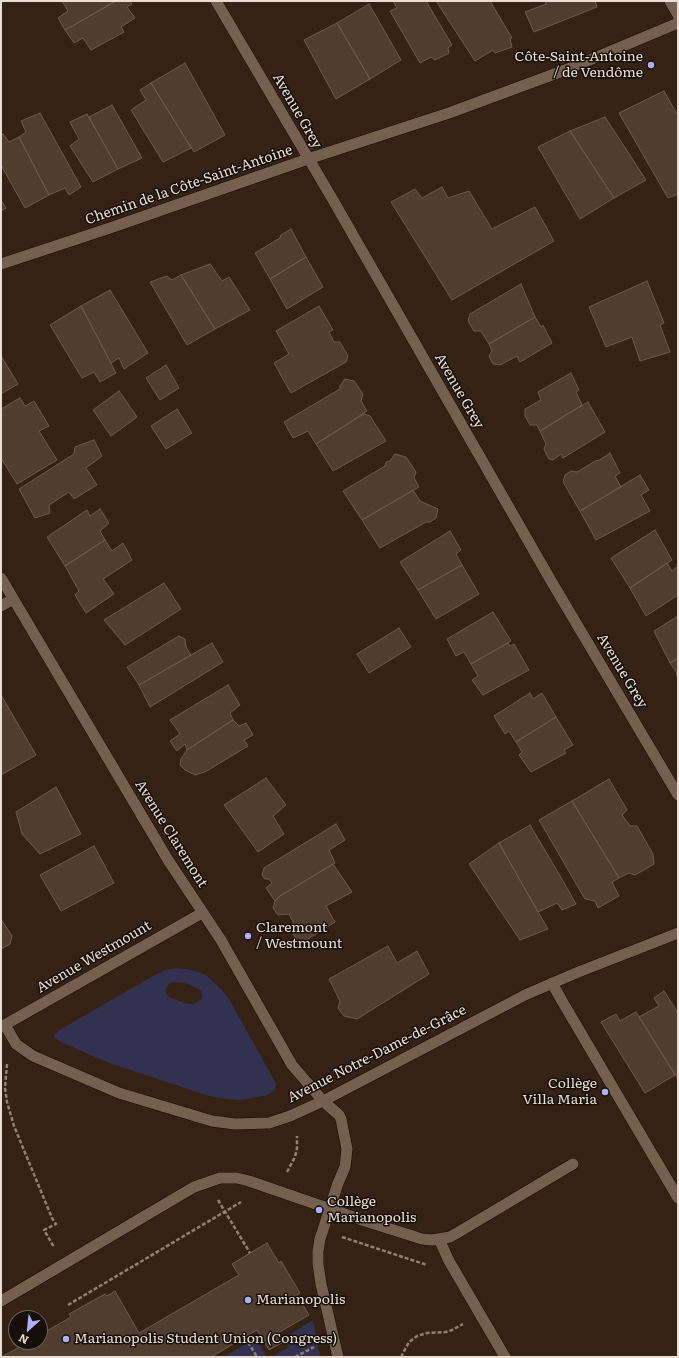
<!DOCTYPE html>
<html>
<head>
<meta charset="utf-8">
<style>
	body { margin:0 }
	#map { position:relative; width:679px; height:1358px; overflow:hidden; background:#352214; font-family:Literata,serif }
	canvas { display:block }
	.frame { position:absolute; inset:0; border:2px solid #eaddd4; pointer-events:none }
	.north { position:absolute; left:8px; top:1310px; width:40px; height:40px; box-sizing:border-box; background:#160e08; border:1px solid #6b615a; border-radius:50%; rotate:207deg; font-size:11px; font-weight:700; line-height:16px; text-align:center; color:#eaddd4 }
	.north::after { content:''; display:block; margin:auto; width:14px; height:18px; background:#acaffb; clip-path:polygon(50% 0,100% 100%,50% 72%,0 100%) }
</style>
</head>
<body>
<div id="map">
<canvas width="679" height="1358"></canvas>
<div class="frame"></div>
<div class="north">N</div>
</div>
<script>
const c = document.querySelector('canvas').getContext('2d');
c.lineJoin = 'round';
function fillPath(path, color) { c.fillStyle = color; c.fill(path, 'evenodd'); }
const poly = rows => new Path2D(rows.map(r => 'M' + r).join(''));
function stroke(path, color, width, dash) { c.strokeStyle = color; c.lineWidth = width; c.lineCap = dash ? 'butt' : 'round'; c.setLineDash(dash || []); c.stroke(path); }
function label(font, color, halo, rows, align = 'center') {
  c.font = font + ' Literata,serif'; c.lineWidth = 3; c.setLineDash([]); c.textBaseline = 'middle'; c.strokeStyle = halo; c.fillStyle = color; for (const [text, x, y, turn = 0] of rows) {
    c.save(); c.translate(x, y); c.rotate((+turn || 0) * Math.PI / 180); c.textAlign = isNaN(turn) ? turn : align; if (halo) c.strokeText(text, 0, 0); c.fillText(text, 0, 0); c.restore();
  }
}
fillPath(poly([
	[177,968,185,969,195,971,207,976,222,990,229,999,275,1082,276,1086,274,1090,268,1095,241,1100,227,1099,209,1096,109,1063,61,1042,55,1038,54,1036,58,1031,153,976,166,970],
	[173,982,184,983,195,987,201,991,202,995,202,999,194,1004,188,1004,171,998,166,994,166,989,169,984],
	[313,1320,320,1357,272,1357,289,1347,284,1338],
	[256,1338,267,1357,224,1357]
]), '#323250');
const building = poly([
	[62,1,116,1,65,30,58,18,68,11,62,1],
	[116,1,130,1,132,4,127,7,135,18,121,27,124,32,91,50,83,38,74,43,65,30,116,1],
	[393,1,426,1,452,45,448,48,449,53,435,60,431,57,420,63,390,11,397,8,393,1],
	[436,1,490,1,512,38,510,39,512,47,495,53,493,50,475,61,436,1],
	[545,1,595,1,597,7,534,32,525,12,546,4,545,1],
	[369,4,401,60,370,79,337,23,369,4],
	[337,23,370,79,336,99,304,40,337,23],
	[185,63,225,135,194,152,151,83,185,63],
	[151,83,191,148,163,162,131,110,146,100,140,90,151,83],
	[664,91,678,116,678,194,668,198,619,113,664,91],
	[112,105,142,158,118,169,89,117,112,105],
	[40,113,81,187,69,195,65,188,49,195,19,137,26,132,21,121,40,113],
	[87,114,118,169,93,182,70,146,79,139,70,122,87,114],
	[605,117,646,180,614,198,570,131,605,117],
	[570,131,614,198,580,219,538,147,570,131],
	[3,134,9,142,19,137,49,195,25,208,1,165,1,136,3,134],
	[442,187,448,198,469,191,492,229,535,207,554,241,452,300,391,202,415,189,422,198,442,187],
	[1,200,6,208,1,211,1,200],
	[291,229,306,257,270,279,255,253,280,238,281,235,291,229],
	[306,257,323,287,287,309,270,279,306,257],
	[210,264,222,281,229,277,250,310,215,329,181,275,210,264],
	[181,275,215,329,187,345,150,282,167,276,172,280,181,275],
	[647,281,664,323,660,325,670,352,640,361,632,337,606,347,589,307,647,281],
	[521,284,535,317,489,344,481,331,474,331,468,321,470,314,521,284],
	[110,290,148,353,124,369,119,358,111,363,81,306,110,290],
	[81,306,116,373,100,382,94,372,82,378,50,325,81,306],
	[319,306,333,330,329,332,334,342,340,342,348,356,346,362,291,393,274,363,289,354,276,331,319,306],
	[535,317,541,327,543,325,552,343,520,362,517,356,500,365,493,364,489,356,492,351,489,344,535,317],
	[1,356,18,384,1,394,1,356],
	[166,365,179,388,160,400,146,378,166,365],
	[571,373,579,390,576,392,582,405,540,431,537,425,530,425,525,416,525,409,541,400,538,392,571,373],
	[345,379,354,381,363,394,361,401,367,411,316,444,308,431,293,438,284,422,340,389,340,386,345,379],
	[119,391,137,417,111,436,93,410,119,391],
	[20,398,25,406,34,401,49,426,39,431,57,460,17,484,1,458,1,409,20,398],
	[588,402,605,432,563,458,561,454,553,460,549,459,544,449,546,444,540,431,588,402],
	[177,409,192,433,166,449,151,426,177,409],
	[364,414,370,416,386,441,333,471,316,444,364,414],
	[94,440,102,456,86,468,97,485,74,499,69,492,49,505,50,513,35,518,19,489,74,454,75,447,94,440],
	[610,453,620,473,615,476,621,487,580,511,563,482,565,475,571,471,577,472,597,460,598,461,610,453],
	[395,454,406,457,416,472,414,478,419,487,362,520,343,491,385,466,386,462,390,461,395,454],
	[640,475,649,490,641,495,650,511,596,540,580,511,640,475],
	[413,490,420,501,438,509,436,518,430,522,426,522,380,548,362,520,413,490],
	[100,509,109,523,100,531,105,540,65,566,47,537,87,510,90,516,100,509],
	[655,530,672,560,630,588,611,558,655,530],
	[450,531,461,550,456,554,462,565,418,590,400,562,450,531],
	[105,540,112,551,123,543,132,560,103,579,114,594,86,613,75,595,79,591,65,566,105,540],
	[667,563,672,571,677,567,678,569,678,595,646,616,630,588,667,563],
	[462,565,479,594,436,619,418,590,462,565],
	[164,583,181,609,125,645,104,620,164,583],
	[493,612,511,641,471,664,464,652,456,656,447,639,493,612],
	[678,616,678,658,670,663,654,631,678,616],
	[399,628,411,647,369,673,357,654,399,628],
	[179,636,185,639,186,647,191,655,139,685,127,667,179,636],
	[212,643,223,662,150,707,139,685,212,643],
	[508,643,510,646,514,644,529,670,483,695,472,680,478,676,471,664,508,643],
	[678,658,678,678,676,674,677,673,670,663,678,658],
	[228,685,240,705,230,713,233,720,187,750,185,744,177,751,170,741,180,734,170,720,228,685],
	[530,693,533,699,542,693,556,717,516,742,509,731,505,734,494,716,530,693],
	[1,695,36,755,1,775,1,695],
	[556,717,573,745,564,750,566,753,531,772,519,755,522,752,516,742,556,717],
	[233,720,239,726,246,723,253,735,244,740,248,746,205,772,195,775,185,770,180,765,181,759,187,750,233,720],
	[266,778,286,805,273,816,284,834,258,852,224,805,266,778],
	[609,779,627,810,622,815,630,826,637,826,653,854,654,864,635,875,629,873,619,878,572,801,609,779],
	[56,787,81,834,40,854,22,834,16,812,56,787],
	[572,801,619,878,612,882,619,896,598,908,595,901,585,899,539,820,572,801],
	[336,824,345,840,329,850,335,863,280,896,275,901,266,888,272,883,269,879,265,879,262,875,264,868,336,824],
	[530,825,559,874,576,904,562,910,557,903,538,912,499,843,530,825],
	[499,843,538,912,548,929,520,940,469,864,499,843],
	[94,846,114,883,61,911,40,875,94,846],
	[333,864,352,892,326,906,335,922,300,944,289,928,294,924,289,914,278,915,273,908,275,901,280,896,333,864],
	[1,919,12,936,10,944,1,949,1,919],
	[388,946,397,963,417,951,429,974,357,1019,344,1016,338,1008,340,1001,329,979,388,946],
	[664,991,678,1013,678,1079,639,1017,659,1006,654,998,664,991],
	[636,1012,675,1075,645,1093,601,1022,616,1014,620,1021,636,1012],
	[267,1243,279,1263,281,1261,300,1293,297,1295,309,1315,278,1333,283,1342,269,1350,257,1330,211,1357,2,1357,28,1342,40,1342,40,1335,71,1317,69,1314,105,1294,107,1296,115,1291,139,1333,239,1275,232,1264,267,1243]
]);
fillPath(building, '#513d2e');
stroke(building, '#705b4b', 1);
const service = poly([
	[552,983,562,1001,678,1198],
	[323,1101,339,1115,341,1119,347,1149,345,1167,338,1183,320,1239,318,1251,318,1264,321,1284,338,1357],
	[439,1239,449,1261,505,1357],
	[1,1301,194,1187,220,1178,237,1178,249,1181,362,1220,422,1239,432,1240,450,1237,457,1233,573,1164]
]);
const minor = poly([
	[216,1,333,200,550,579,678,795],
	[670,1,678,15],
	[1,264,110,228,308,159,449,113,568,69,678,23],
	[1,578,168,860,221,940,292,1065,323,1101],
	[1,606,13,599],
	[5,1025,16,1044,33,1056,119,1093,212,1121,235,1124,269,1123,290,1116,323,1101,525,995,576,973,678,933],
	[1,1027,202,913]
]);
stroke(service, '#1c0b01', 12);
stroke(minor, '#1c0b01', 12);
stroke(poly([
	[7,1064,5,1088,7,1102,14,1126,52,1218,56,1224,44,1230,54,1247],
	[287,1172,295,1157,297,1148,297,1136],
	[218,1200,250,1253],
	[342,1237,427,1265],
	[68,1305,241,1202],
	[245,1337,257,1357],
	[295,1357,314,1347],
	[401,1357,409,1342,417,1336,427,1333,446,1332,452,1330,463,1324]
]), '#918175', 2.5, [4, 2]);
stroke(service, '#755f4f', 11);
stroke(minor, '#755f4f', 11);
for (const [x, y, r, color] of [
	[651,65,4,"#acaffb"],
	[248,936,4,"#acaffb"],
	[605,1092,4,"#acaffb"],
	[319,1210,4,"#acaffb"],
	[248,1300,4,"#acaffb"],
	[66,1339,4,"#acaffb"]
]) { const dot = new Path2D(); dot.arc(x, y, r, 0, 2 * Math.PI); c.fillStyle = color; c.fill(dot); stroke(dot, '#160e08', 1.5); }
label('14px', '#eaddd4', '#160e08', [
	["Côte-Saint-Antoine",643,57,"right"],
	["/ de Vendôme",643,73,"right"],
	["Claremont",256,928],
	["/ Westmount",256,944],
	["Collège",597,1084,"right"],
	["Villa Maria",597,1100,"right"],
	["Collège",327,1202],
	["Marianopolis",327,1218],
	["Marianopolis",256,1300],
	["Marianopolis Student Union (Congress)",74,1339]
], 'left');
label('14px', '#eaddd4', '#160e08', [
	["Avenue Grey",297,111,60],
	["Chemin de la Côte-Saint-Antoine",189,185,-19],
	["Avenue Grey",459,391,60],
	["Avenue Grey",622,671,59],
	["Avenue Claremont",171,834,58],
	["Avenue Westmount",94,957,-30],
	["Avenue Notre-Dame-de-Grâce",377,1054,-27]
]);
</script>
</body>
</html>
